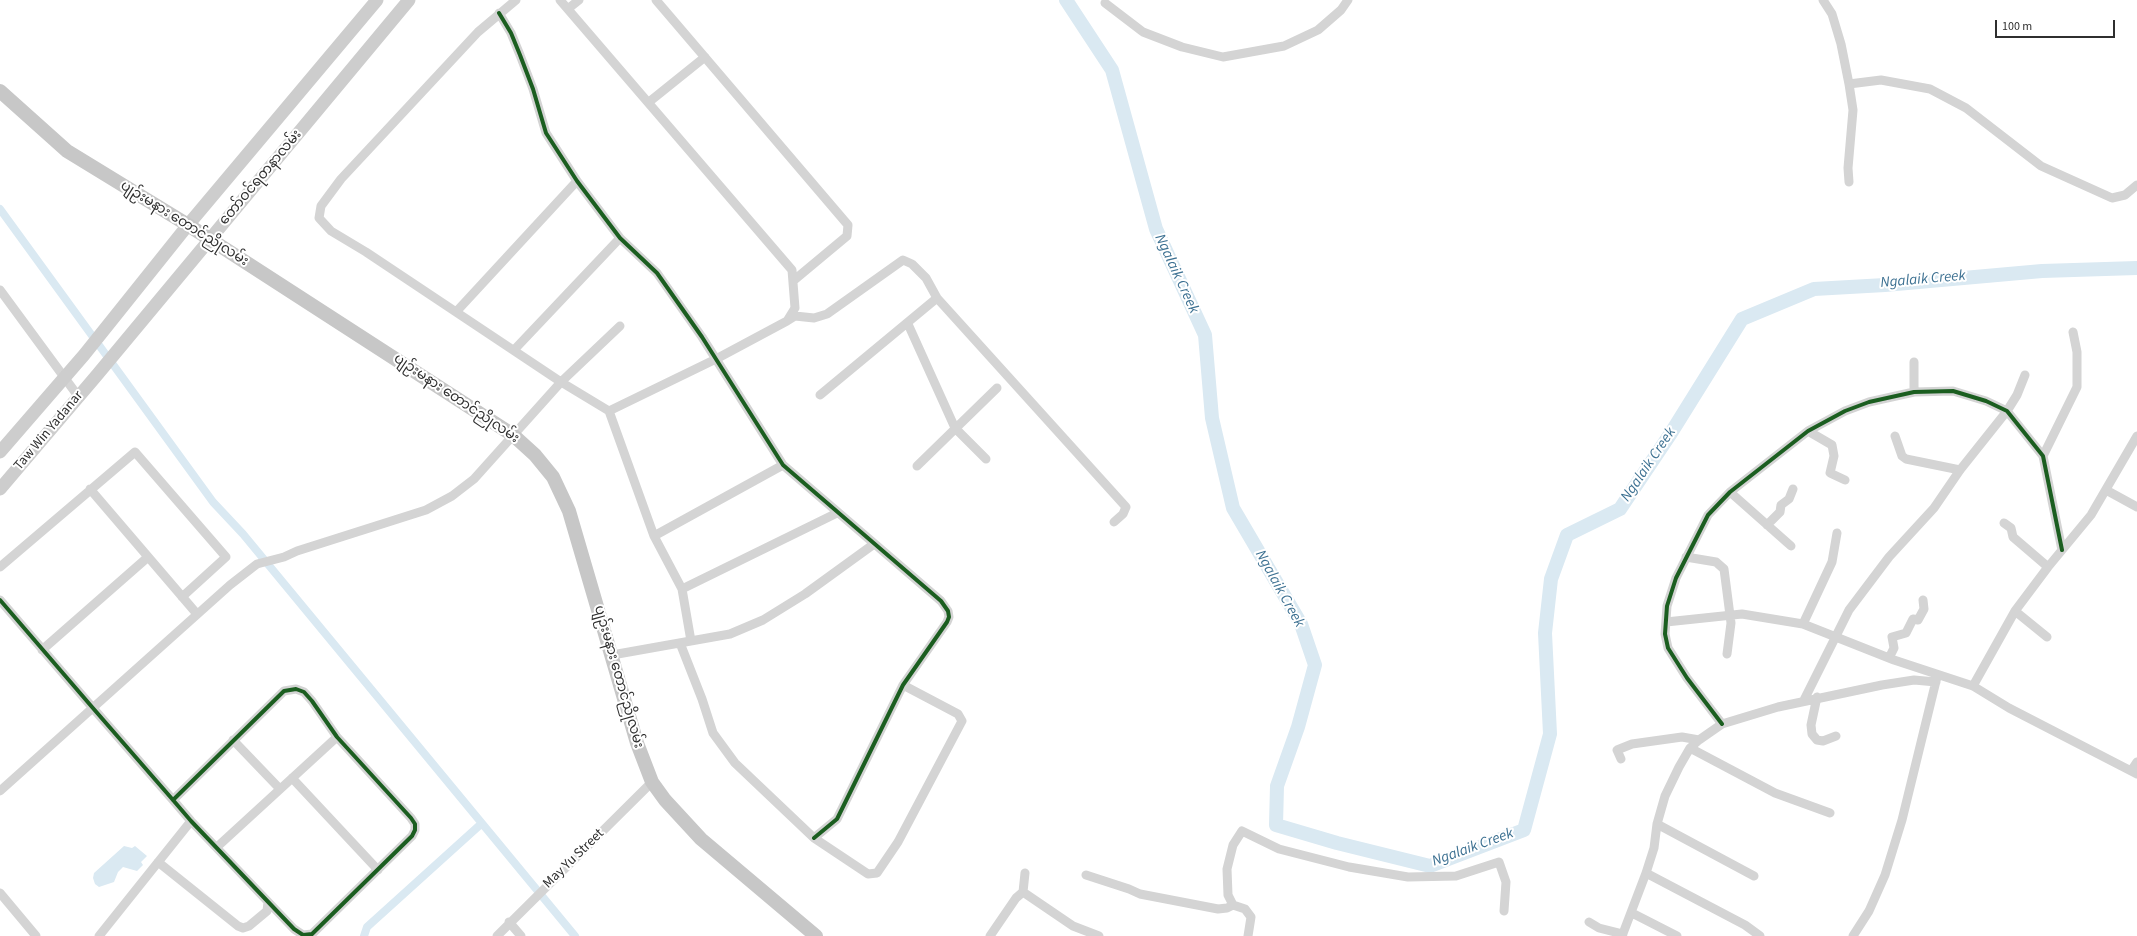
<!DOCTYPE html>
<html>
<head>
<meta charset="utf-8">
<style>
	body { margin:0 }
	#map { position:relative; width:2137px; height:936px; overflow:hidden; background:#fff; font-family:"Source Sans 3",sans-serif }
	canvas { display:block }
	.scale { position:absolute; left:1995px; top:20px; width:120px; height:18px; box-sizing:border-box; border:2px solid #2f2f2f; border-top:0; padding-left:5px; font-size:12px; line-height:14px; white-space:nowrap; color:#2f2f2f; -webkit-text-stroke:3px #fff; paint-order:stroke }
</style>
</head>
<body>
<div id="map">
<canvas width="2137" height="936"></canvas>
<div class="scale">100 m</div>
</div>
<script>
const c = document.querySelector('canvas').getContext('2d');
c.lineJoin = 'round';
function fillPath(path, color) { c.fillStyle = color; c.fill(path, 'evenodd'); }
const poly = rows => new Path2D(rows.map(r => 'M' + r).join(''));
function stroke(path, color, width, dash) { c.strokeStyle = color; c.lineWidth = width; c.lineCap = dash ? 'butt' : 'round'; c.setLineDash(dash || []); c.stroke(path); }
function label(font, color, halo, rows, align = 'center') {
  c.font = font + ' "Source Sans 3","Noto Sans Myanmar",sans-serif'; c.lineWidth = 4; c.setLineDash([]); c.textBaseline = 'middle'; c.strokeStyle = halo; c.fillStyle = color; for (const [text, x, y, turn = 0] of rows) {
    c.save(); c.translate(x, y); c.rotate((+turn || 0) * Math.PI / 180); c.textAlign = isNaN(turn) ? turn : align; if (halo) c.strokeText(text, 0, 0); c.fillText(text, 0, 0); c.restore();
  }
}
fillPath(poly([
	[124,846,132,848,135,846,147,856,141,862,143,865,137,871,123,867,118,872,114,882,99,887,95,884,93,878,94,873]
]), '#dae9f2');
stroke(poly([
	[0,209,213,502,243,534,575,936],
	[364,936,367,927,481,824]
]), '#dae9f2', 8);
stroke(poly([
	[1066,0,1112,70,1156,229,1205,335,1212,418,1233,508,1301,624,1315,665,1298,727,1277,786,1276,825,1337,843,1430,866,1524,830,1550,734,1545,633,1551,579,1567,535,1620,509,1671,433,1742,319,1814,289,1885,285,2042,271,2137,268]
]), '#dae9f2', 14);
stroke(poly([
	[516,0,478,32,341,179,321,206,319,218,331,231,366,252,561,382,609,411,654,536,682,589,691,641],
	[560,0,792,270,795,308,787,321,716,359,609,411],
	[656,0,848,225,847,236,793,281],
	[1823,0,1832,14,1841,44,1849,84,1881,80,1930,89,1966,108,2041,166,2112,198,2125,195,2137,185],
	[1105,3,1143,32,1182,47,1223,57,1284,46,1318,30,1341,10,1348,0],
	[569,8,579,0],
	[499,13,511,33,520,55,533,89,546,133,577,181,620,238,657,273,702,337,783,465,941,601,948,611,949,617,947,622,903,685,837,819,814,838],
	[1849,84,1853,110,1848,168,1849,182],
	[649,102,705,57],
	[0,290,78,396],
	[456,312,577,181],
	[787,321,795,316,814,318,827,314,903,260,912,264,926,278,937,298,1126,507,1123,514,1114,522],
	[908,324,955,428,986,459],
	[514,350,620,238],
	[1914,362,1914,392],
	[820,395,937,298],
	[1808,431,1832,445,1834,456,1830,473,1845,480],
	[1895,436,1902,456,1906,459,1960,470],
	[2043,456,2077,387,2077,352,2073,332],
	[917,466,997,388],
	[90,489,197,614],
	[2106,490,2137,507],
	[1730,492,1791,546],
	[2004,523,2011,528,2013,537,2048,567],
	[1767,525,1780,512,1781,505,1789,499,1793,489],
	[654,536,783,465],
	[1686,557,1716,562,1724,569,1731,623,1727,654],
	[0,567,135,452,226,557,182,597],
	[682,589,837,513],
	[0,600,92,707,173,800,191,821,294,929,303,935,312,934,412,836,415,830,415,824,411,818,337,737,312,701,304,692,296,689,284,691,173,800],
	[2015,611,2047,637],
	[1666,622,1742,614,1803,624,1894,660,1973,686,2009,708,2137,774],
	[1803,624,1832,562,1837,533],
	[680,643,702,699,713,733,735,763,814,838,868,874,877,873,898,842,962,721,958,714,903,685],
	[42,650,148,557],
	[612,655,730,634,763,620,805,594,874,544],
	[1889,658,1894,648,1892,637,1906,633,1913,619,1918,620,1924,609,1923,600],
	[1973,686,2015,611,2048,567,2091,515,2137,436],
	[1817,697,1811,725,1812,734,1817,740,1823,741,1836,736],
	[1804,700,1849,610,1889,557,1934,508,1960,470,2007,411,2017,395,2025,375],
	[1722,724,1687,678,1668,648,1665,634,1667,606,1676,578,1708,515,1730,492,1808,431,1845,411,1869,402,1914,392,1953,391,1986,401,2007,411,2043,456,2062,550],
	[233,740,280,789],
	[1690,748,1775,793,1830,813],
	[1621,759,1617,750,1632,744,1682,737,1699,740],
	[2131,771,2137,762],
	[292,778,378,870],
	[0,791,230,585,257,564,284,557,297,551,426,510,452,496,474,479,561,382,620,326],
	[1657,824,1754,876],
	[217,847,337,737],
	[158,862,238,926,243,928,249,926,267,911,268,902],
	[1646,873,1745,925,1760,936],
	[1086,875,1129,889,1140,894,1218,909,1227,908,1233,905],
	[1023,892,1073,926,1099,936],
	[0,893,36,936],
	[1632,913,1677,936],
	[509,922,521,936],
	[1589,922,1599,928,1623,934],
	[99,936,191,821],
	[497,936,652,782],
	[990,936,1016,898,1023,892,1025,873],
	[1248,936,1251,917,1245,909,1233,905,1228,895,1227,869,1233,845,1242,831,1279,849,1349,867,1408,877,1456,876,1499,862,1506,882,1504,911],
	[1622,936,1646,873,1654,848,1657,824,1665,796,1679,767,1690,748,1699,740,1722,724,1778,707,1882,685,1914,680,1936,682],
	[1853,936,1869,911,1885,875,1902,820,1937,677]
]), '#d4d4d4', 9);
stroke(poly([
	[0,452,84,355,188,225,377,0],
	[0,489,97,375,409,0]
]), '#cdcdcd', 13);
stroke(poly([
	[0,91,67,151,188,225,482,415,513,435,535,455,553,477,569,511,637,743,652,782,665,800,701,839,816,936]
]), '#c7c7c7', 14);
stroke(poly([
	[499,13,511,33,520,55,533,89,546,133,577,181,620,238,657,273,702,337,783,465,941,601,948,611,949,617,947,622,903,685,837,819,814,838],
	[0,600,92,707,173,800,191,821,294,929,303,935,312,934,412,836,415,830,415,824,411,818,337,737,312,701,304,692,296,689,284,691,173,800],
	[1722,724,1687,678,1668,648,1665,634,1667,606,1676,578,1708,515,1730,492,1808,431,1845,411,1869,402,1914,392,1953,391,1986,401,2007,411,2043,456,2062,550]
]), '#1b5e20', 4);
label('14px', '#2f2f2f', '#fff', [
	["တော်ဝင်ရတနာလမ်း",261,178,-50],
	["ပျဉ်းမနား တောင်ညိုလမ်း",184,224,32],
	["ပျဉ်းမနား တောင်ညိုလမ်း",456,399,34],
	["Taw Win Yadanar",49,431,-50],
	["ပျဉ်းမနား တောင်ညိုလမ်း",618,677,74],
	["May Yu Street",574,859,-44]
]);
label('italic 15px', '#3d7192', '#fff', [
	["Ngalaik Creek",1176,274,65],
	["Ngalaik Creek",1923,280,-5],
	["Ngalaik Creek",1649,465,-56],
	["Ngalaik Creek",1279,589,61],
	["Ngalaik Creek",1473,848,-20]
]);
</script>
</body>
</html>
